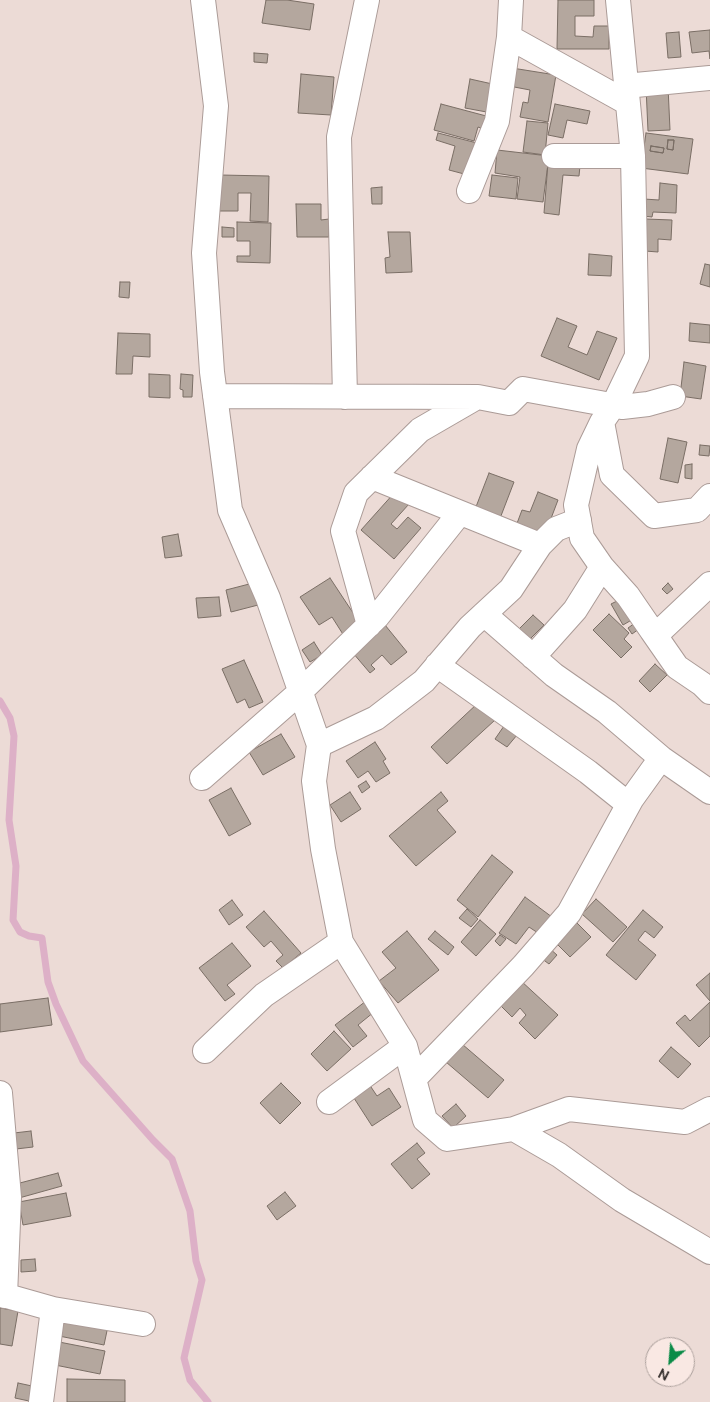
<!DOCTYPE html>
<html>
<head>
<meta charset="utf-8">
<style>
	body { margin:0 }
	#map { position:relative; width:710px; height:1402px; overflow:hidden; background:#ecdbd6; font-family:Ubuntu,sans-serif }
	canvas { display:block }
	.north { position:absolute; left:645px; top:1337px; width:50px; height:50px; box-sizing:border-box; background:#f9e8e3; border:1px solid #ab9f9b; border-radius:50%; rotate:207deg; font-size:14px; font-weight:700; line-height:20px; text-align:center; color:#37312f }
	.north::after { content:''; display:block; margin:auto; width:18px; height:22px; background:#0a8b47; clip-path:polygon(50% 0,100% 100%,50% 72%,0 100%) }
</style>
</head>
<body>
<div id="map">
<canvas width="710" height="1402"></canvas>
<div class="north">N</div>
</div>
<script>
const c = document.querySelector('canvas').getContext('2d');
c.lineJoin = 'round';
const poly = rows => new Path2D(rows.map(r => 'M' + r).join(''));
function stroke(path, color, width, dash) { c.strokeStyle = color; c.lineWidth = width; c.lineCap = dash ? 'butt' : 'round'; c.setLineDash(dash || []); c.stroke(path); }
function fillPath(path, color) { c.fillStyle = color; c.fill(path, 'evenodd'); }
stroke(poly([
	[0,701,10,718,14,736,9,820,16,866,13,920,20,932,29,936,42,938,48,982,56,1004,83,1061,153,1140,172,1159,190,1211,196,1261,202,1280,184,1358,190,1380,208,1402]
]), '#ddb0c7', 7);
const building = poly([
	[266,0,287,0,314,4,310,30,262,23,266,0],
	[558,0,594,0,594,16,575,16,575,36,593,37,594,26,609,26,609,49,557,49,558,0],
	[710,30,710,59,709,51,692,53,689,32,710,30],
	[679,32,681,57,668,58,666,33,679,32],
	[254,53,268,54,267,63,254,62,254,53],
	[512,68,556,75,548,122,520,117,523,102,528,103,530,90,509,86,512,68],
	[301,74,334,77,331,115,298,113,301,74],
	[470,79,497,85,492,113,465,108,470,79],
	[668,86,670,130,648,131,646,87,668,86],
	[441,104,490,117,486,130,478,127,474,141,434,130,441,104],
	[555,104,590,111,587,124,567,120,563,138,548,135,555,104],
	[527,121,548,123,545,155,523,152,527,121],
	[438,133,477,143,468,175,449,170,455,146,436,140,438,133],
	[646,133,693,139,688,174,641,168,646,133],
	[668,140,674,140,673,150,667,149,668,140],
	[651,146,664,148,663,153,650,151,651,146],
	[668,140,674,140,673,150,667,149,668,140],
	[651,146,664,148,663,153,650,151,651,146],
	[497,150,549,156,543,202,517,199,520,177,495,173,497,150],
	[548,163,580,166,579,176,563,175,559,215,544,213,548,163],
	[220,175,269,176,268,222,250,221,251,193,238,193,238,211,219,211,220,175],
	[492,175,518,178,516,199,489,196,492,175],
	[660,183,677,185,676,213,653,212,652,217,643,216,644,199,659,200,660,183],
	[382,187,382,204,372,204,371,188,382,187],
	[296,204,321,204,321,220,329,219,329,237,297,237,296,204],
	[646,219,672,220,671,240,658,239,658,252,645,251,646,219],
	[237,222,271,223,270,263,237,262,237,256,250,256,250,241,237,241,237,222],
	[222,227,234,228,234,237,222,237,222,227],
	[388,232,410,232,412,272,386,273,385,258,390,257,388,232],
	[589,254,612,256,611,276,588,275,589,254],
	[705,264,710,265,710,287,700,284,705,264],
	[120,282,130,282,129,298,119,297,120,282],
	[557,318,577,326,568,347,587,355,597,331,617,338,599,380,541,356,557,318],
	[690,323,710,325,710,343,689,341,690,323],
	[118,333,150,334,150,357,133,356,132,374,116,374,118,333],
	[684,362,706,366,701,399,680,396,684,362],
	[149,374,170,375,170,398,149,397,149,374],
	[181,374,193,375,192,397,183,397,183,390,180,389,181,374],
	[668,438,687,442,678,483,660,479,668,438],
	[700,445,710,446,709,456,699,455,700,445],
	[692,464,692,479,685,478,685,465,692,464],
	[489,473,514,482,499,521,474,512,489,473],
	[395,492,409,504,391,524,397,529,408,517,421,528,394,559,361,530,395,492],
	[538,492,558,500,544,537,516,526,522,510,530,512,538,492],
	[178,534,182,556,165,558,162,537,178,534],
	[330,578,363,628,346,639,332,617,319,625,300,597,330,578],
	[257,582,262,604,231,612,226,590,257,582],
	[668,583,673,589,667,594,662,589,668,583],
	[219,597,221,616,198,618,196,598,219,597],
	[623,598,635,618,623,625,611,604,623,598],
	[609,614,629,633,624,639,632,647,621,658,593,630,609,614],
	[533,615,544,625,526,643,515,633,533,615],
	[635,623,639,629,632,634,628,628,635,623],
	[385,625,407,652,391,665,382,655,371,665,375,669,370,673,353,653,385,625],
	[314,642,322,655,310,662,302,650,314,642],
	[244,660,263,702,249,708,245,699,237,703,222,669,244,660],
	[655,664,667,675,650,692,639,681,655,664],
	[478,703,495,720,447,764,431,747,478,703],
	[504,726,517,735,507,747,495,739,504,726],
	[281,734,295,757,263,775,249,752,281,734],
	[375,742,386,759,383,761,390,773,376,782,368,771,358,778,346,761,375,742],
	[366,781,370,787,362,793,358,786,366,781],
	[231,788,251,824,229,836,209,800,231,788],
	[350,792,361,809,341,822,330,805,350,792],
	[441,792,448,801,437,810,456,832,416,866,389,836,441,792],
	[492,855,513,872,478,917,457,900,492,855],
	[525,897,556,920,544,937,529,927,516,944,499,933,525,897],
	[596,899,627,927,613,942,582,914,596,899],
	[232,900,243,915,229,925,219,910,232,900],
	[467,909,478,919,471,927,459,918,467,909],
	[643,910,663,927,654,938,645,931,638,940,656,955,636,980,606,955,643,910],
	[264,911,301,953,283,968,276,961,283,955,271,941,264,947,246,927,264,911],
	[480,920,496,934,476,956,461,942,480,920],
	[576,922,591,937,570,957,555,942,576,922],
	[407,931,439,970,398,1003,379,981,396,968,382,952,407,931],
	[435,931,454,947,448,955,428,939,435,931],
	[500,935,506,939,500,946,495,941,500,935],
	[232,943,251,966,227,985,235,994,225,1001,199,968,232,943],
	[549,948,557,955,549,964,541,958,549,948],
	[710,973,710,1001,696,985,710,973],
	[520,980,558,1015,535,1039,519,1023,526,1015,520,1008,512,1017,498,1003,520,980],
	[48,998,52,1025,0,1032,0,1004,48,998],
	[366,1001,374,1012,358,1025,367,1036,353,1047,335,1025,366,1001],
	[710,1002,710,1036,699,1047,676,1023,685,1015,690,1021,710,1002],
	[334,1031,351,1049,327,1071,311,1054,334,1031],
	[462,1044,504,1080,488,1098,446,1062,462,1044],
	[671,1047,691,1064,678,1078,659,1061,671,1047],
	[281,1083,301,1103,280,1124,260,1103,281,1083],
	[369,1084,377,1096,389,1088,401,1107,372,1126,352,1095,369,1084],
	[456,1104,466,1116,453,1128,442,1116,456,1104],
	[31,1131,33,1147,16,1149,14,1133,31,1131],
	[417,1143,425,1153,417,1159,430,1174,412,1189,391,1164,417,1143],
	[58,1173,62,1186,19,1198,16,1184,58,1173],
	[285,1192,296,1206,277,1220,267,1206,285,1192],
	[66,1193,71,1216,23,1225,19,1202,66,1193],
	[35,1259,36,1271,21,1272,21,1260,35,1259],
	[0,1308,18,1311,12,1346,0,1344,0,1308],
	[58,1316,108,1326,104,1345,54,1335,58,1316],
	[54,1341,105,1351,100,1374,50,1364,54,1341],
	[67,1379,125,1380,125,1402,67,1402,67,1379],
	[18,1383,32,1386,29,1401,15,1398,18,1383]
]);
fillPath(building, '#b4a79e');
stroke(building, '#7a6e65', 1);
const minor = poly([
	[203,0,216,106,204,253,212,372,230,510,268,598,319,745,376,718,424,681,470,627,511,589,540,545],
	[511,0,509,37,626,102],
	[618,0,633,156,637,356,613,406,602,422,612,475,654,516,697,510,710,496],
	[625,86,710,78],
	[554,156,633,156],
	[469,191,497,121,509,37],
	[215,396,478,397,509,403,523,389,622,407,648,404,673,397],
	[345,397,339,137,367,0],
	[602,422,589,449,576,505,582,538,602,567,628,596,652,631,657,634,710,584],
	[372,477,540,545,556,529,579,520],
	[484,614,554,675,607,712,661,758],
	[369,625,343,531,356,493,420,430,477,397],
	[652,631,677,667,702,684,710,692],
	[533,657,575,610,602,567],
	[437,665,588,772,628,804,661,758,710,792],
	[319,745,314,781,323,849,341,942,405,1046,425,1120,447,1139,514,1129,569,1109,685,1122,710,1109],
	[202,778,299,693,377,617,459,514],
	[205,1051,264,995,341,942],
	[414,1079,523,966,569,913,631,800],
	[0,1093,9,1197,5,1296],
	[329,1102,405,1046],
	[514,1129,559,1155,622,1200,710,1252],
	[0,1294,53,1309,41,1402],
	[53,1309,143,1324]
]);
stroke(minor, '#ab9b97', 26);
stroke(minor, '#fff', 24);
</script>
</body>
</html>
